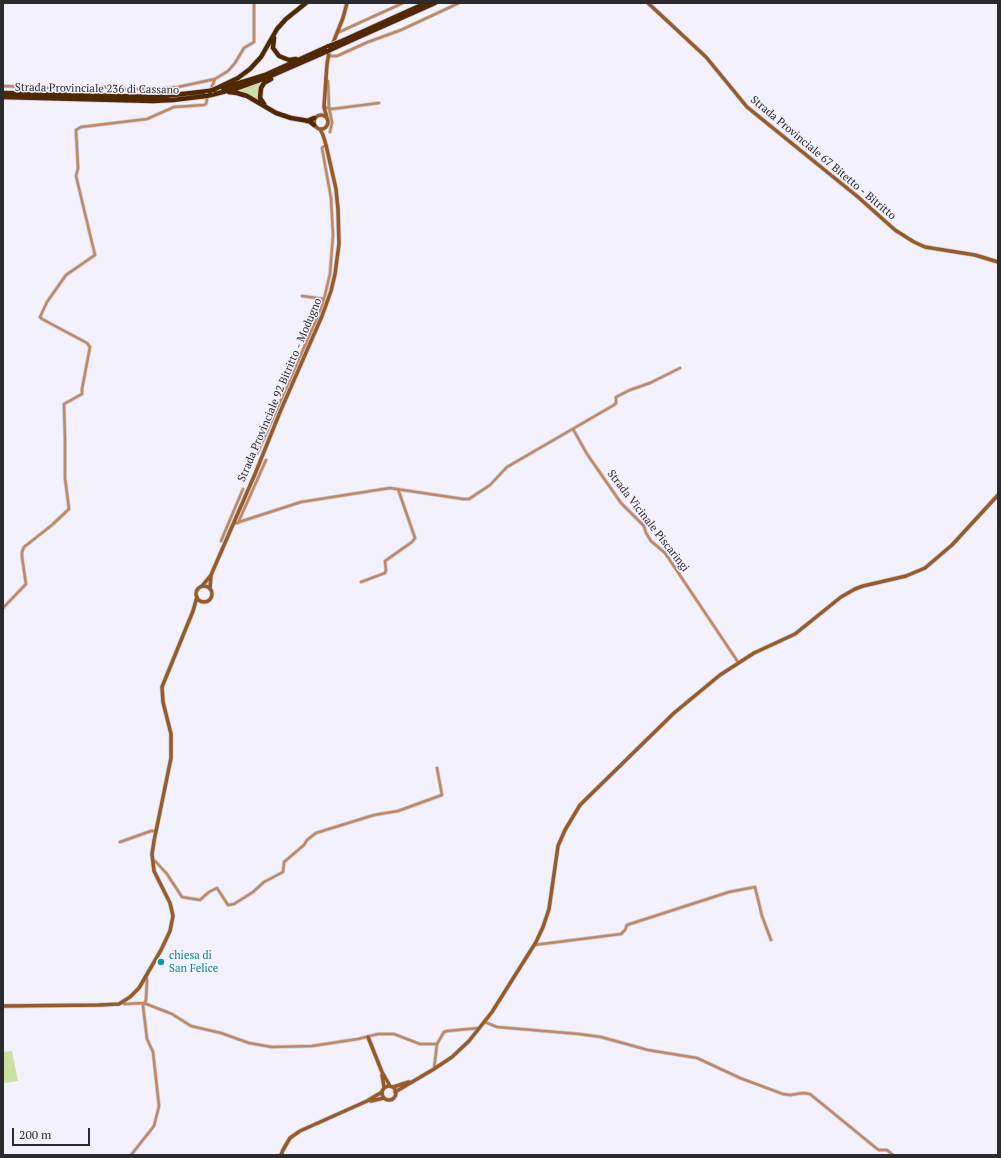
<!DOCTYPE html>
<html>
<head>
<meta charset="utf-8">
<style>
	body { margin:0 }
	#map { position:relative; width:1001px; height:1158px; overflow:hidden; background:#f3f1fe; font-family:"PT Serif",serif }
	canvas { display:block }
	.frame { position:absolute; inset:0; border:4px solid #2b2a2f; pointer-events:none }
	.scale { position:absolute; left:12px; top:1128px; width:78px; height:18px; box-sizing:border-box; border:2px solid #2b2a2f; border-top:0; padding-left:5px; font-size:12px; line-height:14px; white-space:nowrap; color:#2b2a2f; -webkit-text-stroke:3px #f3f1fe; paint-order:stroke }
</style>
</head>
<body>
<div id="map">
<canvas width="1001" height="1158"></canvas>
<div class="frame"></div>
<div class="scale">200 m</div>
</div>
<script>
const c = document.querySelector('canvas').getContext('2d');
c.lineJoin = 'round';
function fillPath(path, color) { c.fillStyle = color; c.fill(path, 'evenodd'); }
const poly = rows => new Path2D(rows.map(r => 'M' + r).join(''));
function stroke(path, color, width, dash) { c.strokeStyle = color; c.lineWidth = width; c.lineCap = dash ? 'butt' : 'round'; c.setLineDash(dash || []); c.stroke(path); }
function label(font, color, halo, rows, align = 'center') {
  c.font = font + ' "PT Serif",serif'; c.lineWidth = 3; c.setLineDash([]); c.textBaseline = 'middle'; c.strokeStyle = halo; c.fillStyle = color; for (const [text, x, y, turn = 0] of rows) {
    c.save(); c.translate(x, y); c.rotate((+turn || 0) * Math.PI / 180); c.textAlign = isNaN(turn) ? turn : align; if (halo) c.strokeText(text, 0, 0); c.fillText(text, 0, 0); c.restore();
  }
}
fillPath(poly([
	[262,82,259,99,236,91],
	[12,1051,18,1081,4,1083,3,1075,3,1052]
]), '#cae1a1');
const street = poly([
	[337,33,403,3],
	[328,56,337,56,368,42,401,30,459,3],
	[326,80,328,81,329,108,332,122,330,132],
	[3,86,71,89,106,87,121,89,153,89,178,87,215,79,228,71,235,63,244,48,254,42,254,3],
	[210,91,215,79],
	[324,107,332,109,379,103],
	[302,296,324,299,330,274,333,235,331,198,322,148,323,147,326,145],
	[573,429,587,454,621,503,644,526,646,533,651,541,665,553,738,662],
	[257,454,317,318,324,299],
	[238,523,266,460],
	[233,524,301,502,390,488,463,499,469,499,490,485,507,467,614,405,616,403,616,397,630,390,650,383,680,368],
	[221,541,243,489],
	[361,582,385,573,386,570,385,561,412,542,415,538,398,489],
	[3,608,26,584,22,557,22,552,24,547,52,525,69,509,65,478,65,440,64,404,82,394,82,389,90,347,87,343,42,319,40,317,47,302,66,275,95,255,76,176,78,168,76,130,81,127,147,119,174,107,204,105,206,104,208,95],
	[120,842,151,831,156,831],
	[153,860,156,862,167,874,182,897,200,900,209,892,217,888,228,905,234,904,253,892,264,882,283,872,284,862,304,845,307,840,316,833,374,815,398,811,442,795,437,768],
	[534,945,621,934,625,930,627,925,630,924,729,892,755,887,762,916,771,940],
	[123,1002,124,1004,144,1003,172,1014,191,1026,221,1033,249,1043,272,1047,312,1046,358,1039,378,1034,394,1034,420,1044,437,1044],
	[485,1022,497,1027,579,1034,601,1037,648,1050,697,1058,740,1078,783,1094,790,1095,803,1093,810,1094,876,1148,879,1150,887,1150,893,1155],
	[434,1069,437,1044,444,1032,447,1031,479,1028],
	[131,1155,154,1126,159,1106,153,1052,147,1039,143,1006,146,1000,147,979,146,977]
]);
const secondary = poly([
	[648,3,706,57,747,107,858,197,895,230,914,242,925,247,975,255,998,262],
	'314 122a7 7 0 1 1 14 0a7 7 0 1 1-14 0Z',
	[327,118,324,107,327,64,329,53,343,18,347,3],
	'196 594a8 8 0 1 1 16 0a8 8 0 1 1-16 0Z',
	[202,586,211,575,255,474,280,412,322,316,331,291,335,274,339,244,338,209,336,189,326,145,323,135,320,129],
	[210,588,211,575],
	[3,1006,99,1005,119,1004,130,997,139,988,161,950,170,931,173,916,170,903,154,871,152,854,154,841,171,758,171,734,163,702,162,687,193,611,197,597],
	[368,1037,382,1072,390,1086],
	[382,1075,384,1087],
	'382 1093a7 7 0 1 1 14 0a7 7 0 1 1-14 0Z',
	[393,1087,409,1082],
	[395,1092,434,1069,452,1057,469,1041,492,1012,536,942,543,927,549,909,558,846,565,830,580,805,674,713,720,675,754,653,795,634,841,597,855,589,863,586,906,576,925,568,952,545,998,495],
	[371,1101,384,1098],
	[281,1155,283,1150,290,1138,300,1131,367,1101,382,1092]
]);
const highway = poly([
	[274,38,273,48,279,56,289,60,296,59],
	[342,41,426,3],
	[343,44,435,3],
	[223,88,265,75,329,46],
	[213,90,238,78,250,69,261,57,277,29,286,19,306,3],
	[229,92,237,93,247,96,276,113,291,118,309,121,314,125],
	[3,93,156,97,209,91],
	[211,95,238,88,266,78,328,51],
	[3,97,153,101,173,100,206,96],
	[264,104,260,98,261,88,264,83,271,79],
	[307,121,314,118]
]);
stroke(street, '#cfcdd9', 4);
stroke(secondary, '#cfcdd9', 5);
stroke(highway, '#cfcdd9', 6);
stroke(street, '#bf8a62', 2.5);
stroke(secondary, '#975b27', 3.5);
stroke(highway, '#502902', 4.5);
const highwayBridge = poly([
	[329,46,342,41],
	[328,51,343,44],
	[209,91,213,90],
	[206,96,211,95]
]);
stroke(highwayBridge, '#cfcdd9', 6, []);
stroke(highwayBridge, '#502902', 4.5);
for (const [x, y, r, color] of [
	[161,962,4,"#0f9aa8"]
]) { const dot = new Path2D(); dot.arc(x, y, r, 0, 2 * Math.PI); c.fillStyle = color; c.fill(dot); stroke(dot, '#f3f1fe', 1.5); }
label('11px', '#2b2a2f', '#f3f1fe', [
	["Strada Provinciale 236 di Cassano",97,89,1],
	["Strada Provinciale 67 Bitetto - Bitritto",823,158,40],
	["Strada Provinciale 92 Bitritto - Modugno",280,390,-67],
	["Strada Vicinale Piscaringi",648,521,52]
]);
label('11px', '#0d838f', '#f3f1fe', [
	["chiesa di",169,956],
	["San Felice",169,969]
], 'left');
</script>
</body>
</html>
